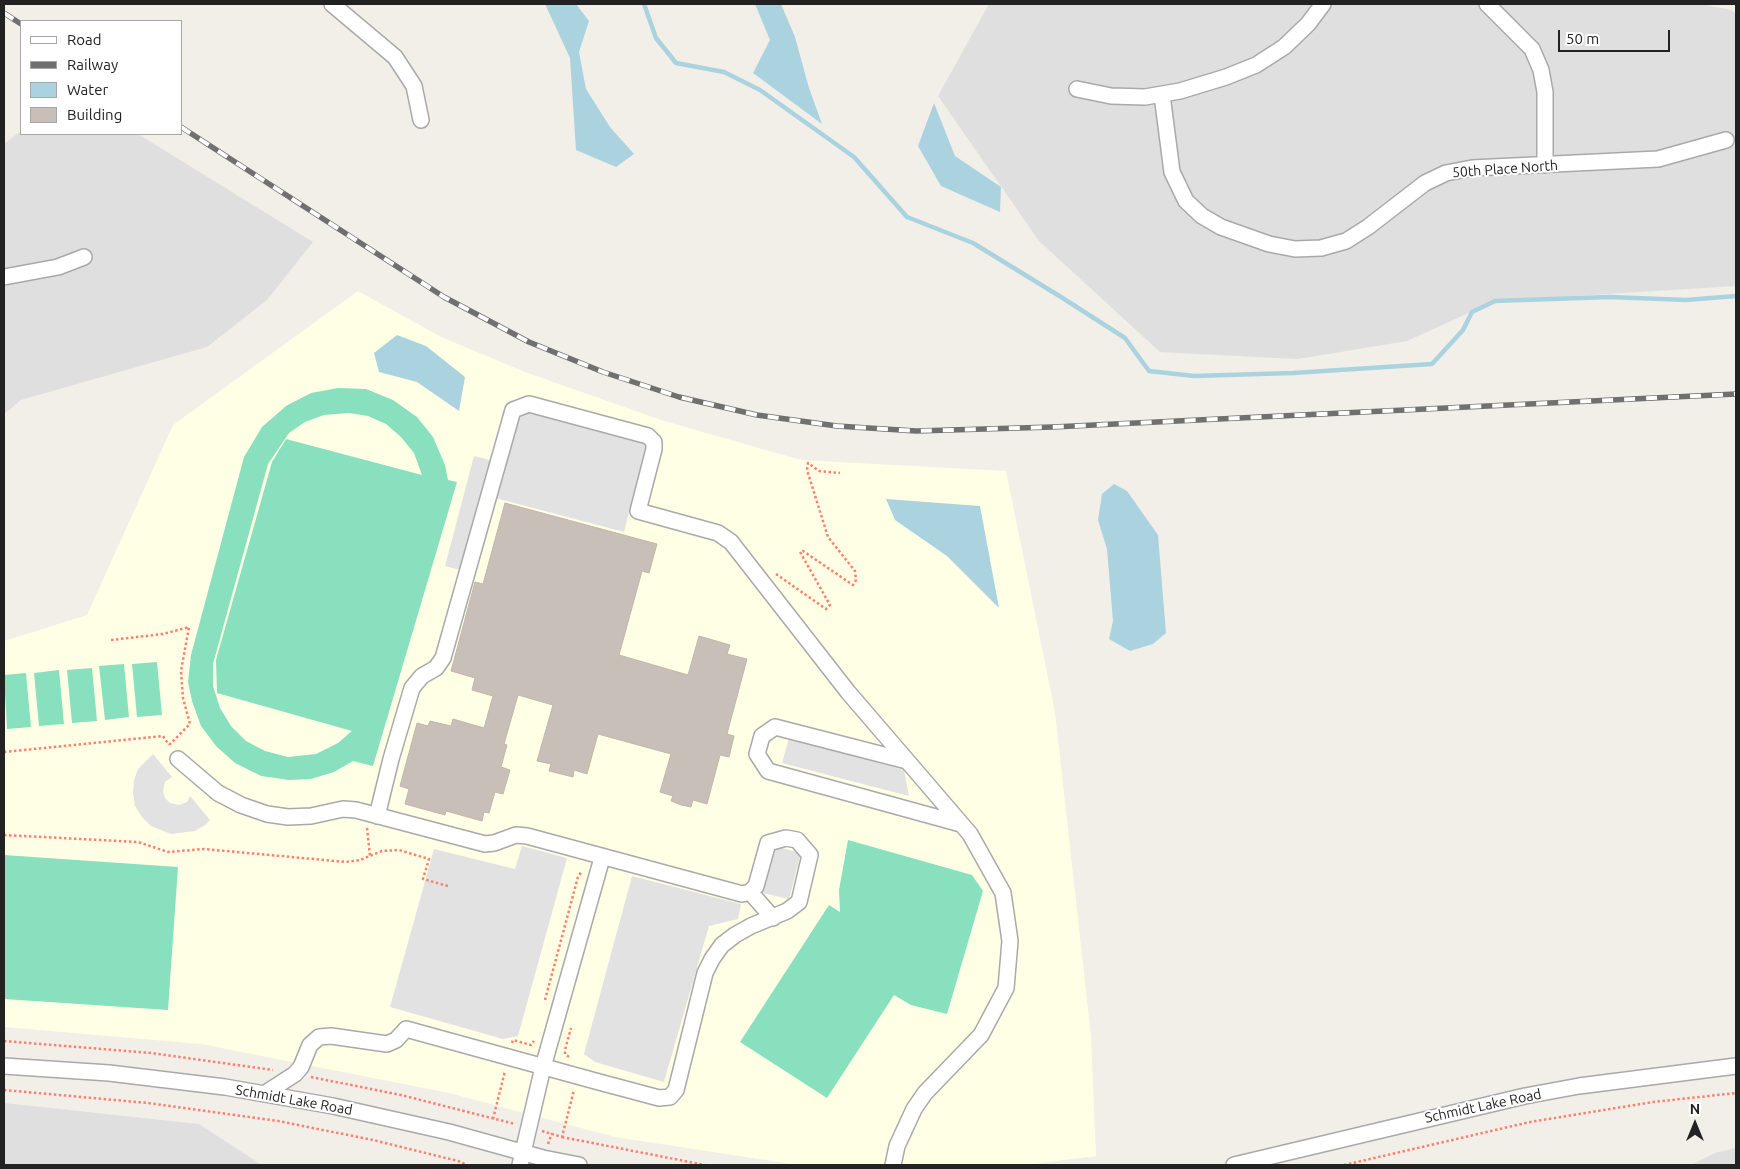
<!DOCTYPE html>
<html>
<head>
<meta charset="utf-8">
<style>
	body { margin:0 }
	#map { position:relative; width:1740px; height:1169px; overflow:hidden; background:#f2efe9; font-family:Ubuntu,sans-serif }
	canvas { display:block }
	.frame { position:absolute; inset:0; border:5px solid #222; pointer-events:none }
	.legend { position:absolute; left:20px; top:20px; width:162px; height:115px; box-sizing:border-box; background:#fff; border:1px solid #a7a7a7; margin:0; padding:6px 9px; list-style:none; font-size:15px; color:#222 }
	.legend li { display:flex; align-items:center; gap:10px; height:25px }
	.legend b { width:25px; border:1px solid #a7a7a7 }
	.north { position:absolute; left:1670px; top:1099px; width:50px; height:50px; -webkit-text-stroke:4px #fff; paint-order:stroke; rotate:0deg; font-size:14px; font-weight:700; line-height:20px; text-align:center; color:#222 }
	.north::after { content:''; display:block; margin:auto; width:18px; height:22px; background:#222; clip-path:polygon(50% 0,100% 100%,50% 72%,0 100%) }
	.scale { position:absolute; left:1558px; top:30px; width:112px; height:22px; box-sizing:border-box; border:2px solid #222; border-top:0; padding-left:6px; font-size:15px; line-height:18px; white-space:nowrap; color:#222; -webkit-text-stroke:4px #fff; paint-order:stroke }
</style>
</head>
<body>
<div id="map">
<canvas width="1740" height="1169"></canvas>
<div class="frame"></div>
<ul class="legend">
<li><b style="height:6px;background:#fff"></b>Road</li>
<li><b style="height:6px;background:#707070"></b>Railway</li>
<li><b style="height:14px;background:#aad3df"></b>Water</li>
<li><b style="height:14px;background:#c7bfb8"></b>Building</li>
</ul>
<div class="north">N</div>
<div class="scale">50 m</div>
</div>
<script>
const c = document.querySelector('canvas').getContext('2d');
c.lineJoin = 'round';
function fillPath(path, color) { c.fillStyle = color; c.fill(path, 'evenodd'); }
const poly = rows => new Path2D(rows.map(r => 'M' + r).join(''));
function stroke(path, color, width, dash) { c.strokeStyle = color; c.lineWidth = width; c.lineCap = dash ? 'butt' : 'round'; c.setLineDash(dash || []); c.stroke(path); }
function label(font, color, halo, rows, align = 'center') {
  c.font = font + ' Ubuntu,sans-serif'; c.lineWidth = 4; c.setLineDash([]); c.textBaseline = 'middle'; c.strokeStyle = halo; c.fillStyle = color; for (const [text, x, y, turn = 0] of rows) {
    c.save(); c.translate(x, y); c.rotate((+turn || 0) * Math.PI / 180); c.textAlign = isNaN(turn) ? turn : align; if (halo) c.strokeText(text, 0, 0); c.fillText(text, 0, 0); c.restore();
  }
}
fillPath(poly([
	[989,4,1701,4,1731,10,1736,14,1736,286,1495,301,1407,341,1298,359,1160,352,1039,241,938,96],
	[21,131,21,134,138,134,313,242,267,300,207,347,21,400,4,414,4,144],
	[4,1103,199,1124,262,1165,4,1165],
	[1736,1148,1736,1165,1691,1165,1715,1153]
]), '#e0dfdf');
fillPath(poly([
	[358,291,441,337,525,372,661,420,801,460,1006,471,1055,712,1091,1036,1096,1156,1025,1165,798,1165,615,1137,449,1093,201,1044,4,1027,4,641,87,615,173,425]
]), '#ffffe5');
fillPath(poly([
	[338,388,366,389,393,400,417,417,433,437,445,465,448,480,457,482,373,766,353,761,334,772,311,779,289,780,261,776,235,763,216,746,201,726,192,701,188,682,191,655,244,457,262,427,286,406,311,393],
	[349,413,368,416,386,424,401,437,414,453,422,475,286,439,272,462,216,660,217,693,352,731,338,743,316,754,288,757,265,751,246,741,231,726,220,708,213,686,213,664,268,464,289,433,305,422,324,415],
	[157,662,162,715,137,717,132,664],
	[124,664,129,717,105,720,99,666],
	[92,668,97,721,72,723,67,670],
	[59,670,64,724,39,726,34,673],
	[26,673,31,727,7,729,4,675],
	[848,840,972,875,983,891,947,1014,911,1005,894,995,827,1098,740,1042,829,905,840,912,839,890],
	[4,855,178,867,168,1010,4,999]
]), '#88e0be');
fillPath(poly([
	[520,407,648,440,624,532,480,494,460,570,445,566,474,456,505,464],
	[789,738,904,770,909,796,782,763],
	[153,754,172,777,165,782,163,791,165,798,170,803,179,805,187,802,190,796,210,820,205,825,195,831,171,834,151,826,142,817,135,806,133,793,134,780,138,769],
	[522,846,567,858,518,1036,503,1039,390,1007,434,849,515,869],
	[774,846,801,853,789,899,762,893],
	[632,876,741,904,738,919,709,926,664,1082,595,1062,584,1054]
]), '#e2e2e2');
fillPath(poly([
	[545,4,576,4,589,21,579,52,586,89,610,127,634,154,616,167,576,150,570,58],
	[755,4,781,4,795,37,809,88,822,124,753,73,770,40],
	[934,103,955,156,1001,187,1000,212,941,186,918,146],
	[397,335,426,346,465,377,459,411,417,382,379,372,374,353],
	[1114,484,1127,491,1158,535,1166,633,1153,644,1130,651,1109,639,1113,621,1107,549,1098,520,1102,494],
	[886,499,980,506,999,608,947,556,895,520]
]), '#aad3df');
stroke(poly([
	[644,4,656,38,676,63,724,72,760,90,854,157,907,217,973,243,1061,297,1125,338,1149,371,1194,376,1293,373,1432,364,1463,330,1472,312,1495,301,1610,297,1686,300,1736,296]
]), '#aad3df', 4.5);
const building = poly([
	[505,503,657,544,649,573,642,571,619,655,688,675,699,636,730,645,727,654,747,659,727,734,734,736,729,757,720,755,707,804,693,800,691,807,681,805,671,801,673,796,660,792,671,754,598,734,587,774,574,770,573,777,549,771,551,764,537,761,553,705,518,695,504,744,507,745,501,767,510,770,503,794,495,792,489,813,484,812,482,821,446,811,445,815,405,804,409,789,400,786,417,723,428,726,430,721,451,726,453,719,484,728,493,696,472,690,475,678,451,671,475,582,483,584,505,503]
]);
fillPath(building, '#c7bfb8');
stroke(building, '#c4b6ab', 1);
const minor = poly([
	[332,4,395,57,414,86,421,120],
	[1487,4,1532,49,1541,70,1545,92,1545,165],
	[1077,89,1111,96,1145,97,1180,91,1226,77,1256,65,1284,47,1308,24,1323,4],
	[1162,95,1172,172,1186,201,1202,216,1221,227,1269,244,1295,249,1321,248,1346,241,1368,227,1425,183,1446,173,1472,168,1658,159,1726,140],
	[4,277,58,267,84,257],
	[178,759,218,793,241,805,267,814,288,817,311,816,343,809,356,810,485,844,494,843,516,835,527,836,742,894,750,892,756,886,768,843,786,838,797,840,810,855,799,902,787,911,751,926,735,935,722,945,712,959,705,973,676,1090,670,1097,659,1098,599,1082,406,1029,396,1040,387,1044,331,1036,319,1037,310,1045,301,1067,295,1074,264,1094],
	[907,761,775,727,762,736,757,754,768,771,961,824],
	[377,816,391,759,412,688,422,676,436,668,443,658,513,410,529,404,648,436,654,442,654,449,638,511,718,533,731,542,848,692,970,834,1003,893,1010,941,1006,988,981,1035,925,1093,914,1109,897,1146,893,1165],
	[750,892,773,918],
	[4,1066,109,1073,225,1087,333,1106,449,1132,543,1158,579,1165],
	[520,1165,543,1067,602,858],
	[1234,1165,1525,1096,1579,1086,1736,1066]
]);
stroke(minor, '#a9a9a9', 18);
stroke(poly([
	[776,574,826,609,830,605,800,552,803,551,853,585,856,580,855,571,828,537,807,470,808,463,819,471,840,473],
	[111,640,163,634,189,627,181,671,183,698,190,724,169,745],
	[4,752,163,736,169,745],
	[367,828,370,856],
	[4,835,138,842,168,852,204,849,346,862,360,860,382,851,399,850,429,859,423,879,448,886],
	[545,1000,578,877,582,871],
	[4,1041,151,1053,273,1070],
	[512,1043,513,1040,531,1045,534,1041],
	[569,1057,565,1054,565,1050,571,1028],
	[311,1077,401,1095,515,1124],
	[4,1090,148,1103,278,1121,373,1140,458,1161,467,1165],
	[493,1119,505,1071],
	[542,1131,562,1137,574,1090],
	[562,1137,705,1165],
	[548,1144,552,1133],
	[1344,1165,1530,1122,1653,1102,1736,1093]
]), '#fa8072', 2.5, [2.5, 2.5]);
stroke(minor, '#fff', 15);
const rail = poly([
	[4,13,21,24],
	[181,127,444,297,529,342,603,372,679,397,757,415,837,426,916,431,1053,427,1736,394]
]);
stroke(rail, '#707070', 5.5);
stroke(rail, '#fff', 4, [11]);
label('14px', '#222', '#fff', [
	["50th Place North",1505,169,-4],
	["Schmidt Lake Road",294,1100,10],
	["Schmidt Lake Road",1483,1106,-12]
]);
</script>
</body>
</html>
